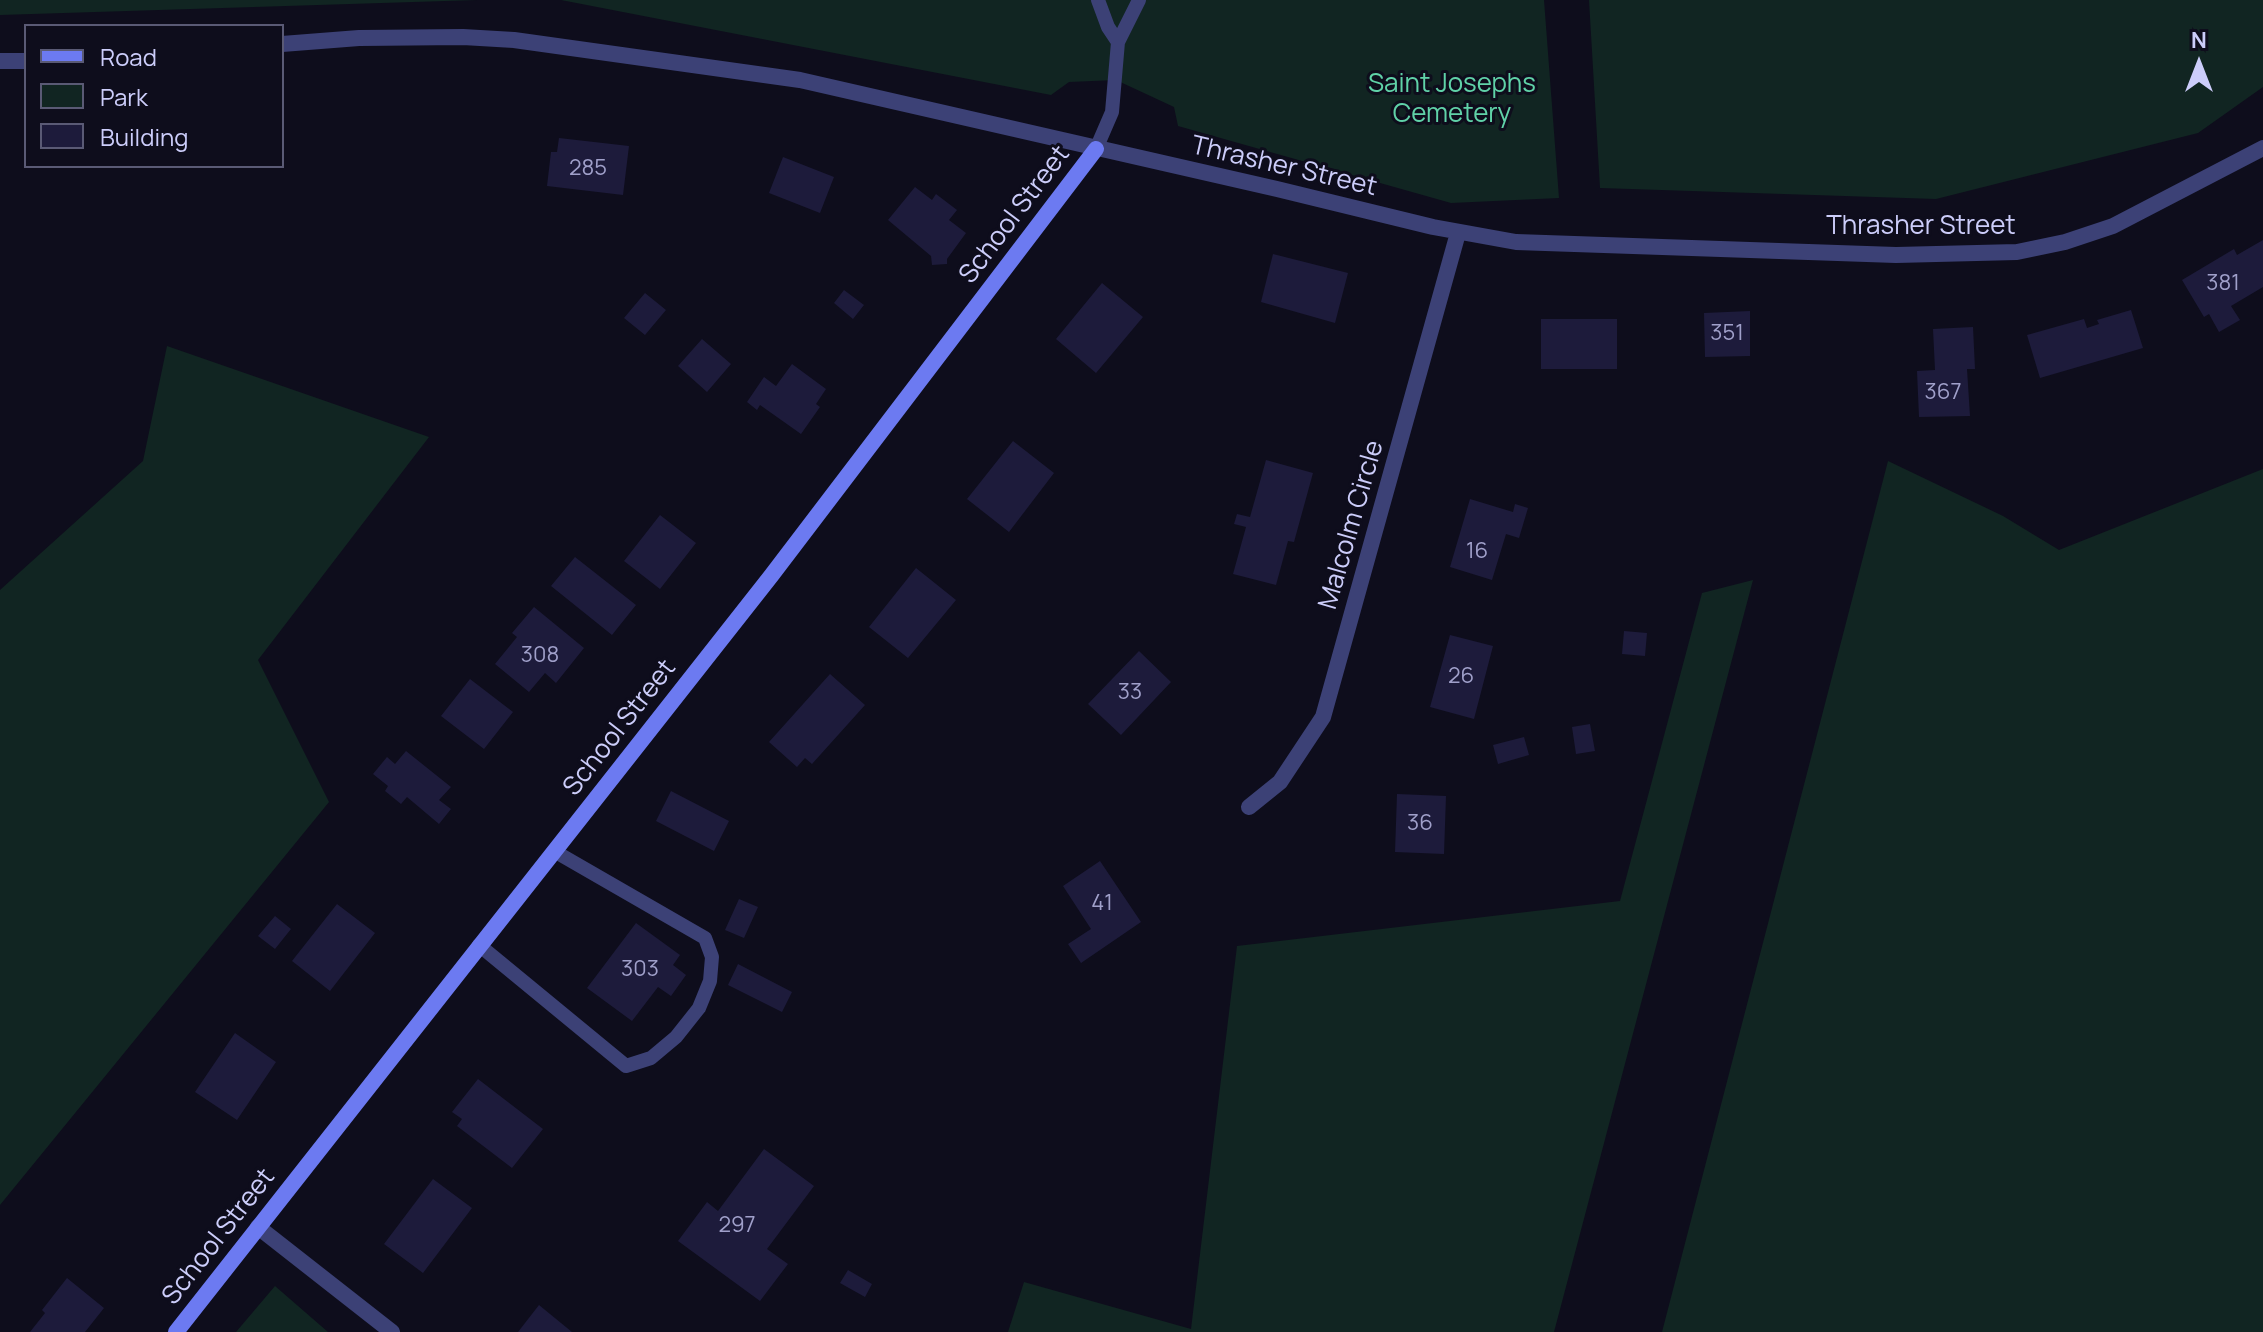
<!DOCTYPE html>
<html>
<head>
<meta charset="utf-8">
<style>
	body { margin:0 }
	#map { position:relative; width:2263px; height:1332px; overflow:hidden; background:#0e0d1c; font-family:Manrope,sans-serif }
	canvas { display:block }
	.legend { position:absolute; left:24px; top:24px; width:260px; height:144px; box-sizing:border-box; background:#0e0d1c; border:2px solid #5a5a75; margin:0; padding:10px 14px; list-style:none; font-size:24px; color:#cccdfa }
	.legend li { display:flex; align-items:center; gap:16px; height:40px }
	.legend b { width:40px; border:2px solid #5a5a75 }
	.north { position:absolute; left:2159px; top:24px; width:80px; height:80px; -webkit-text-stroke:6px #0e0d1c; paint-order:stroke; rotate:0deg; font-size:22px; font-weight:700; line-height:32px; text-align:center; color:#cccdfa }
	.north::after { content:''; display:block; margin:auto; width:28px; height:36px; background:#cccdfa; clip-path:polygon(50% 0,100% 100%,50% 72%,0 100%) }
</style>
</head>
<body>
<div id="map">
<canvas width="2263" height="1332"></canvas>
<ul class="legend">
<li><b style="height:10px;background:#6c7af1"></b>Road</li>
<li><b style="height:22px;background:#112522"></b>Park</li>
<li><b style="height:22px;background:#1d1b3b"></b>Building</li>
</ul>
<div class="north">N</div>
</div>
<script>
const c = document.querySelector('canvas').getContext('2d');
c.lineJoin = 'round';
function fillPath(path, color) { c.fillStyle = color; c.fill(path, 'evenodd'); }
const poly = rows => new Path2D(rows.map(r => 'M' + r).join(''));
function stroke(path, color, width, dash) { c.strokeStyle = color; c.lineWidth = width; c.lineCap = dash ? 'butt' : 'round'; c.setLineDash(dash || []); c.stroke(path); }
function label(font, color, halo, rows, align = 'center') {
  c.font = font + ' Manrope,sans-serif'; c.lineWidth = 6; c.setLineDash([]); c.textBaseline = 'middle'; c.strokeStyle = halo; c.fillStyle = color; for (const [text, x, y, turn = 0] of rows) {
    c.save(); c.translate(x, y); c.rotate((+turn || 0) * Math.PI / 180); c.textAlign = isNaN(turn) ? turn : align; if (halo) c.strokeText(text, 0, 0); c.fillText(text, 0, 0); c.restore();
  }
}
fillPath(poly([
	[0,0,477,0,0,15],
	[561,0,1544,0,1559,198,1451,203,1178,126,1174,107,1116,80,1069,82,1051,95],
	[1589,0,2263,0,2263,87,2198,133,1936,199,1600,188],
	[167,346,429,437,258,660,329,802,0,1205,0,590,143,461],
	[1888,461,2003,516,2059,550,2263,469,2263,1332,1662,1332],
	[1753,580,1554,1332,1008,1332,1024,1282,1191,1329,1237,946,1620,901,1702,593],
	[275,1286,328,1332,236,1332]
]), '#112522');
fillPath(poly([
	[559,138,629,146,623,195,547,186,551,152,557,152],
	[783,157,834,177,820,213,769,193],
	[915,187,932,200,936,194,957,210,949,220,966,233,947,259,947,264,932,265,931,256,888,220],
	[2263,240,2263,287,2231,306,2240,320,2219,332,2209,314,2204,317,2182,280,2234,249,2237,255],
	[1273,254,1348,273,1335,323,1261,302],
	[1102,283,1143,317,1096,373,1056,339],
	[844,290,864,305,853,319,834,303],
	[645,293,666,310,645,335,624,318],
	[2131,310,2143,348,2040,378,2027,335,2084,319,2087,328,2099,324,2097,320],
	[1750,311,1750,356,1705,357,1704,313],
	[1541,319,1617,319,1617,369,1541,369],
	[1973,327,1975,369,1967,369,1970,416,1919,417,1917,371,1935,370,1933,329],
	[702,339,731,364,707,392,678,366],
	[792,364,826,389,816,404,820,407,801,434,760,405,757,410,747,402,764,377,776,386],
	[1013,441,1054,473,1009,532,967,499],
	[1266,460,1313,473,1294,542,1288,541,1276,585,1233,574,1246,527,1234,524,1237,514,1250,517],
	[1470,499,1513,512,1515,504,1528,508,1519,538,1506,534,1492,580,1450,567],
	[660,515,696,543,660,589,624,561],
	[575,557,636,605,612,635,551,586],
	[916,568,956,600,908,658,869,627],
	[534,607,584,648,556,683,545,673,529,692,495,664,517,637,512,633],
	[1624,631,1647,633,1645,656,1622,654],
	[1450,635,1493,646,1474,719,1430,707],
	[1139,651,1171,682,1121,735,1088,704],
	[830,674,865,705,812,764,805,758,797,767,769,742],
	[470,679,513,712,484,749,441,716],
	[1590,724,1595,751,1576,754,1572,727],
	[1524,737,1529,755,1498,764,1493,745],
	[406,751,451,787,439,800,451,809,439,824,407,797,401,804,385,791,388,786,373,774,387,757,395,764],
	[671,791,729,821,714,851,656,821],
	[1397,794,1446,796,1444,854,1395,852],
	[1100,861,1141,922,1081,963,1068,944,1091,929,1063,886],
	[739,899,758,907,744,938,725,930],
	[337,904,375,933,330,991,292,961],
	[275,916,291,929,275,949,258,936],
	[636,923,680,955,673,965,686,975,671,996,658,987,632,1021,587,988],
	[738,964,792,992,782,1012,728,985],
	[235,1033,276,1062,237,1120,195,1092],
	[478,1079,543,1129,512,1168,457,1126,462,1119,452,1112],
	[764,1149,814,1186,767,1249,788,1264,760,1301,678,1241,707,1202,718,1211],
	[433,1179,472,1208,423,1273,384,1244],
	[848,1270,872,1284,865,1297,840,1283],
	[67,1278,104,1308,85,1332,30,1332,45,1313,42,1310],
	[539,1305,572,1332,518,1332]
]), '#1d1b3b');
stroke(poly([
	[1118,42,1139,0],
	[1096,149,1112,112,1118,42,1108,27,1098,0],
	[479,945,626,1066,651,1058,676,1037,699,1008,710,981,712,957,705,938,554,851]
]), '#3c4176', 14);
stroke(poly([
	[282,44,359,38,463,37,514,40,800,80,1277,189,1433,227,1516,242,1896,255,2017,252,2065,242,2113,226,2263,148],
	[0,61,26,61],
	[1249,807,1280,782,1323,717,1458,233],
	[258,1227,392,1332]
]), '#3c4176', 16);
stroke(poly([
	[176,1332,771,576,1096,149]
]), '#6c7af1', 16);
label('22px', '#a0a0ca', null, [
	["285",588,169],
	["381",2223,284],
	["351",1727,334],
	["367",1943,393],
	["16",1477,552],
	["308",540,656],
	["26",1461,677],
	["33",1130,693],
	["36",1420,824],
	["41",1102,904],
	["303",640,970],
	["297",737,1226]
]);
label('26px', '#60d2a8', '#0e0d1c', [
	["Saint Josephs",1452,85],
	["Cemetery",1452,115]
]);
label('26px', '#cccdfa', '#0e0d1c', [
	["Thrasher Street",1284,167,13],
	["School Street",1015,215,-53],
	["Thrasher Street",1921,227],
	["Malcolm Circle",1352,525,-74],
	["School Street",620,728,-52],
	["School Street",219,1237,-52]
]);
</script>
</body>
</html>
